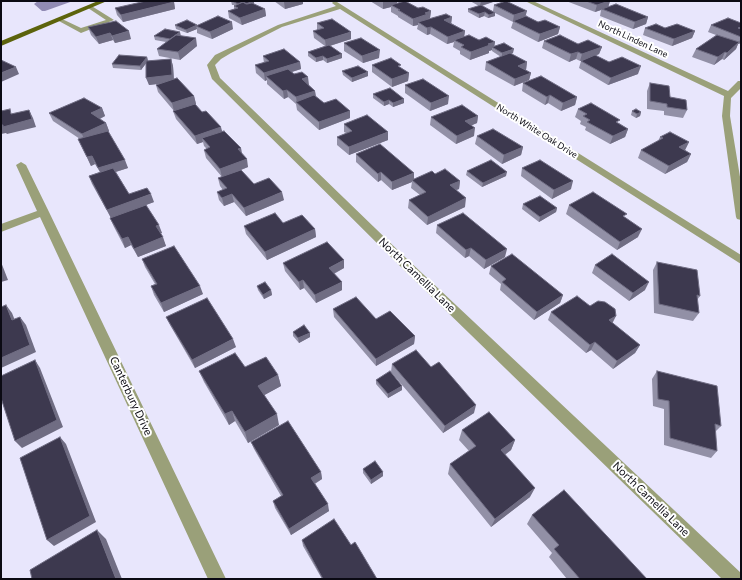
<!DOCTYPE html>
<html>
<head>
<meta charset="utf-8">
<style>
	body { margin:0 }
	#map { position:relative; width:742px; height:580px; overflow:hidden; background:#e8e6fc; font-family:Commissioner,sans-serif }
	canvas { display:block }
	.frame { position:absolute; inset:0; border:2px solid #0b0a13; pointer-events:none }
</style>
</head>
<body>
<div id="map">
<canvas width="742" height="580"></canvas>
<div class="frame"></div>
</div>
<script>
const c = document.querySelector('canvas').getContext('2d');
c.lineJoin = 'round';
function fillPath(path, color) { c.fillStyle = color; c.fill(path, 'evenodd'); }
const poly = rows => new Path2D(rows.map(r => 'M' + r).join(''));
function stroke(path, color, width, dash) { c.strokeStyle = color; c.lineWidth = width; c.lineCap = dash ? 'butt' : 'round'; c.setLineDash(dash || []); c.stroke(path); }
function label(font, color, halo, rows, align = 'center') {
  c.font = font + ' Commissioner,sans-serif'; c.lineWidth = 4; c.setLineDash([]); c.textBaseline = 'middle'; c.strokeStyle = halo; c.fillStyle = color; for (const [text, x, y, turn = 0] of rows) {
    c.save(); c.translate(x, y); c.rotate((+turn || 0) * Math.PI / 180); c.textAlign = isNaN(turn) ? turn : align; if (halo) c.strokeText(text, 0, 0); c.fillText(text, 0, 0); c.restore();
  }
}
fillPath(poly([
	[38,1,73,1,45,11,42,11,34,4]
]), '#918bb4');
fillPath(poly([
	[525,1,533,1,728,91,738,81,741,81,741,88,731,98,730,116,741,183,741,220,737,219,736,217,722,116,724,96,525,1],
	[333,2,337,2,741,255,741,264,340,9,282,27,231,53,221,59,215,65,220,78,407,259,741,573,741,579,722,579,399,265,212,79,207,65,215,55,278,25,336,6,332,3,333,2],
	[90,5,114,20,81,33,57,20,62,19,81,28,106,20,88,8,87,7,90,5],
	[21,162,26,165,49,212,226,579,208,579,40,217,1,232,1,224,37,211,16,165,21,162]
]), '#9aa079');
fillPath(poly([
	[98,1,107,1,1,46,1,41,98,1]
]), '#5c630c');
fillPath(poly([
	[231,1,254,1,254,4,265,9,266,16,242,25,229,18,228,11,234,9,234,5,232,5],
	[274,1,303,1,303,4,285,9],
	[370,1,397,1,397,4,431,11,430,18,428,19,452,17,451,23,465,31,464,36,479,40,495,42,494,47,513,53,511,54,527,62,526,70,531,73,529,80,514,86,485,70,486,62,501,57,492,51,492,50,489,51,489,53,470,60,460,54,460,51,453,47,454,42,447,44,430,34,427,35,417,29,418,25,413,26,398,17,398,16,391,12,391,7,383,9],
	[470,1,493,1,493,2,482,6,493,11,494,5,526,16,538,22,560,27,558,34,538,42,511,28,513,22,495,13,495,16,488,18,484,16,479,18,468,12,468,9,479,6],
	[566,1,610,1,608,7,648,17,646,24,633,29,600,16,601,10,595,12],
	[174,2,175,9,123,22,117,15,115,8],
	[317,23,351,39,330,46,342,54,342,58,327,63,323,60,316,62,308,56,308,52,325,46,314,38,313,31,317,30],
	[741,23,741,43,738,44,736,49,724,60,722,59,714,65,692,57,696,49,716,35,708,32,711,25],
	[175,25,197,25,233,29,212,39,197,33,197,29,187,33,176,29],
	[88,27,131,39,115,43,113,40,99,44,91,35],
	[645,28,665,28,695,31,692,38,672,46,643,35],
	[154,36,181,36,197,46,180,60,159,56,157,49,166,42,155,40],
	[544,41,602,47,599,54,596,56,609,62,638,74,608,85,579,68,581,61,580,61,576,59,569,62,542,48],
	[344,43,379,58,363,63,344,51],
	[263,56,300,62,301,69,292,72,309,85,308,85,315,91,316,97,324,103,350,111,350,118,319,130,297,110,296,104,288,97,284,99,267,84,267,80,265,81,256,73,255,65,264,63],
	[147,57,148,61,147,61,171,59,173,66,174,79,194,96,196,104,174,111,158,92,156,85,157,84,149,85,146,63,141,70,113,68,112,64],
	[372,65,401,68,409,73,408,81,392,87,372,72],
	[342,71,368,76,352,82,343,75],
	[523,83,577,97,575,105,561,111,548,103,545,105,522,91],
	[650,83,687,110,683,118,664,115,664,111,647,109,647,91],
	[405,85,448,104,430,111,405,93],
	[373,94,404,99,404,103,393,107,389,104,384,106,373,98],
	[102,108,105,116,100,119,106,123,109,131,108,131,128,168,116,172,129,194,154,202,146,205,162,233,160,233,166,246,138,257,131,245,125,248,114,227,110,218,111,218,92,184,89,176,100,172,95,164,91,166,78,139,80,139,53,121,49,113],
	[578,109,619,123,628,129,625,137,610,144,585,130,586,127,580,124,581,121,575,117],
	[173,111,202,112,241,148,242,154,248,167,241,170,254,184,284,200,246,216,234,202,224,206,219,200,217,192,223,190,220,186,218,178,222,177,206,158,204,150,207,149,204,146,203,142,197,144,176,119],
	[632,111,641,112,640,116,636,118,631,115],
	[478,116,477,123,471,125,474,136,456,144,430,125,431,117],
	[344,124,388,140,349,155,337,145,337,137,346,133,344,132],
	[477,136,523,147,521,155,502,164,475,144],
	[660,137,689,142,685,150,691,154,687,162,665,174,638,158,641,150,658,141],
	[356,154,414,179,435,174,460,181,459,189,456,190,465,207,427,225,408,208,409,200,420,195,411,188,412,182,392,190,381,180,378,182,356,162],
	[522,168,571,189,552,199,521,176],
	[467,171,506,176,482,187,466,175],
	[523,204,557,208,556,212,539,222,522,209],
	[569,205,625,218,638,237,617,250,566,214],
	[283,223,315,229,316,237,267,260,246,234,244,226],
	[437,225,505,257,484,269,469,256,465,258,436,233],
	[142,259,203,294,164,312,154,295,151,286,155,284,145,267],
	[657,262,700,296,697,300,699,313,693,321,654,313,653,270],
	[283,263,344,268,334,274,342,290,316,303,304,288,300,290,285,271],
	[595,265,645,290,629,301,592,273],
	[491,266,563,295,560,303,534,320,500,290,501,284,489,274],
	[257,286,271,290,272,295,264,299,258,290],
	[333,309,376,319,415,336,414,344,376,366,334,317],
	[551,312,612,323,640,345,635,353,613,369,591,350,586,353,548,320],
	[166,317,236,347,195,368,170,325],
	[293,332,310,337,299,343,293,336],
	[392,364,431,367,474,413,443,433,391,372],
	[245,367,278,375,281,386,264,395,279,425,248,443,235,421,229,425,204,382,199,371],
	[657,371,721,426,715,432,717,451,711,458,664,445,664,409,653,406,652,379],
	[376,380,402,390,388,398,376,384],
	[462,430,515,440,511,450,505,455,530,497,491,527,448,474,450,464,469,451,459,440],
	[251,442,321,472,322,479,315,484,329,511,291,535,275,508,273,501,281,496,254,449],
	[363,469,383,472,383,476,371,484,363,473],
	[532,515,647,579,567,579,549,557,552,553,527,524],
	[302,540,351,545,377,579,322,579,303,546]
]), '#9290a6');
fillPath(poly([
	[254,1,254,4,241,5],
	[287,1,303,1,303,4,285,9,284,2],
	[388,1,397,1,397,5,391,5,391,7,383,9,383,2],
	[481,1,493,1,493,2,480,6],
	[610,1,608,8,602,9,601,10,595,12,597,5],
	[174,2,175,9,123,22,121,15],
	[265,9,266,16,242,25,240,18],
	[431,11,430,18,428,19,428,22,418,22,418,25,413,26,413,19,425,13],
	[527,11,525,18,513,21,514,15],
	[485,12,484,16,479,18,479,14],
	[495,13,495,16,488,18,489,15],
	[452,17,451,25,444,20],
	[648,17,646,24,633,29,635,22],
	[232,22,233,29,212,39,210,32],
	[197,25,196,26,197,29,187,33,186,30],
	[431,27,430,34,427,35,427,28],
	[560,27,558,34,538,42,540,34],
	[129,31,131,39,115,43,112,36],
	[465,31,464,38,454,40,454,42,447,44,448,37],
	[695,31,692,38,672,46,674,39],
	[180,32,181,36,170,39],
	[351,32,351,39,326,47,325,40],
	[110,33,113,40,99,44,96,37],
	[196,38,197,46,180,60,178,52],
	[741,38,741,43,738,44,736,49,724,60,727,53,739,42],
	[495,42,494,48,492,47,492,50,489,51,489,53,470,60,471,52,488,44],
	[602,47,599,54,580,61,582,54],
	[514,49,513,53,502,57,502,53],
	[380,50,379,58,363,63,362,56],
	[578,52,576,59,569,62,571,54],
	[725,52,722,59,714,65,718,57],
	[342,54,342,58,327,63,327,59],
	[323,56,323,60,316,62,316,58],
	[147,57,148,61,141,70,140,66],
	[171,59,173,66,174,82,149,85,146,78],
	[300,62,301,69,269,79,266,76,267,80,265,81,264,73],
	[527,62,526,70,518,66],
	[641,66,638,74,608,85,611,78],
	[16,67,19,74,1,82,1,73],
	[368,72,368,76,352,82,352,78],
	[409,73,408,81,392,87,392,79],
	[531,73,529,80,514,86,515,79],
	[308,77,309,85,302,87,302,79],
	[287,90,288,97,284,99,283,91],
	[315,91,316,98,297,103,296,97],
	[550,95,548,103,545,105,547,97],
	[194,96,196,104,174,111,172,103],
	[449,96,448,104,430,111,431,103],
	[577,97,575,105,561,111,563,103],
	[404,99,404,103,393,107,393,103],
	[389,100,389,104,384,106,384,102],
	[102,108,105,116,95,121,91,113],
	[29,110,33,118,36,127,7,134,6,133,1,134,1,125],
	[350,111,350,118,319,130,319,122],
	[641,112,640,116,636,118,637,114],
	[478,116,477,123,464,129,465,121],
	[106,123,109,131,85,142,82,134],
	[221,127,223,135,202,138,203,142,197,144,195,136],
	[475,128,474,136,456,144,457,136],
	[628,129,625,137,610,144,613,136],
	[388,132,388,140,349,155,349,147],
	[689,142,685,150,676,155,679,147],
	[523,147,521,155,502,164,504,155],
	[241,148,242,156,238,149],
	[691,154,687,162,665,174,669,166],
	[92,156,95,164,91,166,87,157],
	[247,159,248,167,222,177,220,169],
	[125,160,128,168,102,176,98,168],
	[381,172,381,180,378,182,378,174],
	[507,172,506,176,482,187,483,183],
	[414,173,414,181,412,180,412,182,392,190,392,182],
	[460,181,459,189,448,193,450,185],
	[573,181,571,189,552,199,554,190],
	[282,192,284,200,246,216,244,208],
	[151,194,154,202,111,218,107,210],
	[232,194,234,202,224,206,222,198],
	[466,198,465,207,427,225,428,217],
	[557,208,556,212,539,222,540,217],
	[159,225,162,233,159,234,156,226],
	[315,229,316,237,267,260,265,252],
	[642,229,638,237,617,250,620,242],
	[128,237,131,245,125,248,122,239],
	[163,237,166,246,138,257,134,249],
	[471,248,469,256,465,258,466,250],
	[507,249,505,257,484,269,486,260],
	[344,260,344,268,329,276,329,268],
	[1,262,8,280,1,282],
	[303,280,304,288,300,290,299,282],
	[342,282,342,290,316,303,315,295],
	[649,282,645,290,629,301,633,293],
	[200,286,203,294,164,312,161,303],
	[271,290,272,295,264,299,263,295],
	[563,295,560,303,534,320,537,312],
	[6,305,12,313,18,328,12,320],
	[616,316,612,324,609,320],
	[20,317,26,325,36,352,1,368,1,358],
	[310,333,310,337,299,343,298,338],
	[415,336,414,344,376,366,376,359],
	[233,339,236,347,195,368,192,360],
	[595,342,591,350,586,353,590,345],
	[640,345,635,353,613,369,617,361],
	[35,360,40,368,63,427,22,448,15,441],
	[278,375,281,386,261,397,258,386],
	[402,386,402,390,388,398,388,394],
	[476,405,474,413,443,433,445,426],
	[232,411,235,421,229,425,225,414],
	[277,414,279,425,248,443,245,432],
	[60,437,66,444,96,522,54,546,47,540],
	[515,440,511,450,497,460,501,450],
	[321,472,322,479,312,485,311,478],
	[383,472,383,476,371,484,371,480],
	[535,488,530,497,491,527,495,519],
	[328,504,329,511,291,535,289,529],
	[97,530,106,539,122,579,116,579]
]), '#706d83');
const building = poly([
	[146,1,172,1,174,2,121,15,115,8,146,1],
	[232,1,253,1,246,4,243,2,238,4,232,1],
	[405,1,418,8,423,7,431,11,425,13,428,14,413,19,398,10,400,10,391,5,405,1],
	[506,1,527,11,514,15,494,5,506,1],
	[586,1,609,1,597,5,586,1],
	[243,2,247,4,252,3,265,9,240,18,228,11,238,8,234,6,243,2],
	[616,4,648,17,635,22,602,9,616,4],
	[481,5,495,13,489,15,485,12,479,14,468,9,481,5],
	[446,14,452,17,444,20,465,31,448,37,431,27,427,28,418,22,446,14],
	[218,16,232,22,210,32,196,26,218,16],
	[526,16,538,22,545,20,560,27,540,34,513,21,526,16],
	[728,18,741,23,741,27,738,28,741,29,741,37,711,25,728,18],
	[332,19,351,32,325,40,313,31,324,28,317,23,332,19],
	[187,20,197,25,186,30,175,25,187,20],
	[116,21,129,31,112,36,110,33,96,37,88,27,116,21],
	[656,24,665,28,677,24,695,31,674,39,645,28,656,24],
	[165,29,180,32,170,39,154,36,165,29],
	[176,35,196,38,178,52,157,49,176,35],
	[469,35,479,40,486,37,495,42,488,44,490,45,471,52,461,47,464,45,454,40,469,35],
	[560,35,578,44,588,40,602,47,582,54,578,52,571,54,544,41,560,35],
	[717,35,739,42,727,53,725,52,718,57,696,49,717,35],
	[361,38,380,50,362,56,344,43,361,38],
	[504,43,514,49,502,53,492,47,504,43],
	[329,45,342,54,327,59,323,56,316,58,308,52,329,45],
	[284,49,300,62,264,73,255,65,269,61,263,56,284,49],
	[510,53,527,62,518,66,531,73,515,79,486,62,510,53],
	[119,55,147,57,140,66,112,64,119,55],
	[595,55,609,62,622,57,641,66,611,78,581,61,595,55],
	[391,58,401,65,398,66,409,73,392,79,372,65,391,58],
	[171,59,172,75,146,78,146,61,171,59],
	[1,60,16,67,1,73,1,60],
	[358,66,368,72,352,78,342,71,358,66],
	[288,69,294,74,302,72,308,77,302,79,315,91,296,97,287,90,283,91,266,76,288,69],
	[541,76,577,97,563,103,550,95,547,97,523,83,541,76],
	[177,78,194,96,172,103,156,85,177,78],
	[423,79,449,96,431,103,405,85,423,79],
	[650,83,669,86,670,97,686,100,687,110,667,107,667,104,650,101,650,83],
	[390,88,404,99,393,103,389,100,384,102,373,94,390,88],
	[314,95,324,103,336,99,350,111,319,122,296,102,314,95],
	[84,98,102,108,91,113,106,123,82,134,49,113,84,98],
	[591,103,620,120,616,122,628,129,613,136,587,122,590,120,583,116,587,114,578,109,591,103],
	[195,104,202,112,206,111,221,127,195,136,173,111,195,104],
	[462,105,478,116,465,121,475,128,457,136,431,117,462,105],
	[10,109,11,114,29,110,32,119,3,127,3,125,1,125,1,111,10,109],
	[636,109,641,112,637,114,632,111,636,109],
	[367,115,388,132,349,147,337,137,352,131,344,124,367,115],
	[493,129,523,147,504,155,477,136,493,129],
	[108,131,125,160,98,168,92,156,87,157,78,139,108,131],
	[224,131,241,148,238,149,247,159,220,169,204,150,210,147,202,138,224,131],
	[670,132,689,142,679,147,691,154,669,166,641,150,663,138,660,137,670,132],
	[380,144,414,173,392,182,381,172,378,174,356,154,380,144],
	[491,160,507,172,483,183,467,171,491,160],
	[540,160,573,181,554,190,522,168,540,160],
	[113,168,129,194,147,188,151,194,107,210,89,176,113,168],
	[445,169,460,181,450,185,466,198,428,217,409,200,426,192,412,180,432,171,435,174,445,169],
	[241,170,254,184,269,178,282,192,244,208,232,194,222,198,217,192,227,188,218,178,241,170],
	[593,192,627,214,623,216,642,229,620,242,569,205,593,192],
	[540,196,557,208,540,217,523,204,540,196],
	[146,205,159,225,156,226,163,237,134,249,128,237,122,239,110,218,146,205],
	[275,213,283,223,302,215,315,229,265,252,244,226,275,213],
	[463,213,507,249,486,260,471,248,466,250,437,225,463,213],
	[327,242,344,260,329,268,342,282,315,295,303,280,299,282,283,263,327,242],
	[174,246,200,286,161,303,151,286,157,284,142,259,174,246],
	[512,254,563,295,537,312,502,282,506,279,491,266,512,254],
	[612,254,649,282,633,293,595,265,612,254],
	[657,262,697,270,700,296,697,295,699,313,659,304,657,262],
	[265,282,271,290,263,295,257,286,265,282],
	[577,296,590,306,598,301,605,302,615,309,616,316,609,320,640,345,617,361,595,342,590,345,551,312,577,296],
	[356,297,376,319,390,311,415,336,376,359,333,309,356,297],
	[207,298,233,339,192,360,166,317,207,298],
	[6,305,12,320,20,317,30,345,1,358,1,307,6,305],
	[304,325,310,333,298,338,293,332,304,325],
	[416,350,431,367,439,362,476,405,445,426,392,364,416,350],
	[235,353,245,367,266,357,278,375,258,386,277,414,245,432,232,411,225,414,199,371,235,353],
	[35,360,57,420,15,441,1,398,1,376,35,360],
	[390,371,402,386,388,394,376,380,390,371],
	[657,371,717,386,721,426,715,424,717,451,670,438,669,401,658,399,657,371],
	[489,412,515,440,501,450,535,488,495,519,450,464,476,446,462,430,489,412],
	[288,421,321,472,311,478,328,504,289,529,273,501,283,495,251,442,288,421],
	[60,437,90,516,47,540,20,458,60,437],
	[375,461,383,472,371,480,363,469,375,461],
	[564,490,647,579,580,579,554,549,559,545,532,515,564,490],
	[334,519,351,545,355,542,377,579,323,579,302,540,334,519],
	[97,530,116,579,32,579,30,570,97,530]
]);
fillPath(building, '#3d394f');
stroke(building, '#706d83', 1);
label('9px', '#0b0a13', '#fff', [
	["North Linden Lane",633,39,25],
	["North White Oak Drive",537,131,32]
]);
label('11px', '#0b0a13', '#fff', [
	["North Camellia Lane",417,275,44],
	["Canterbury Drive",131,396,65],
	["North Camellia Lane",651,499,44]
]);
</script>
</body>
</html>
